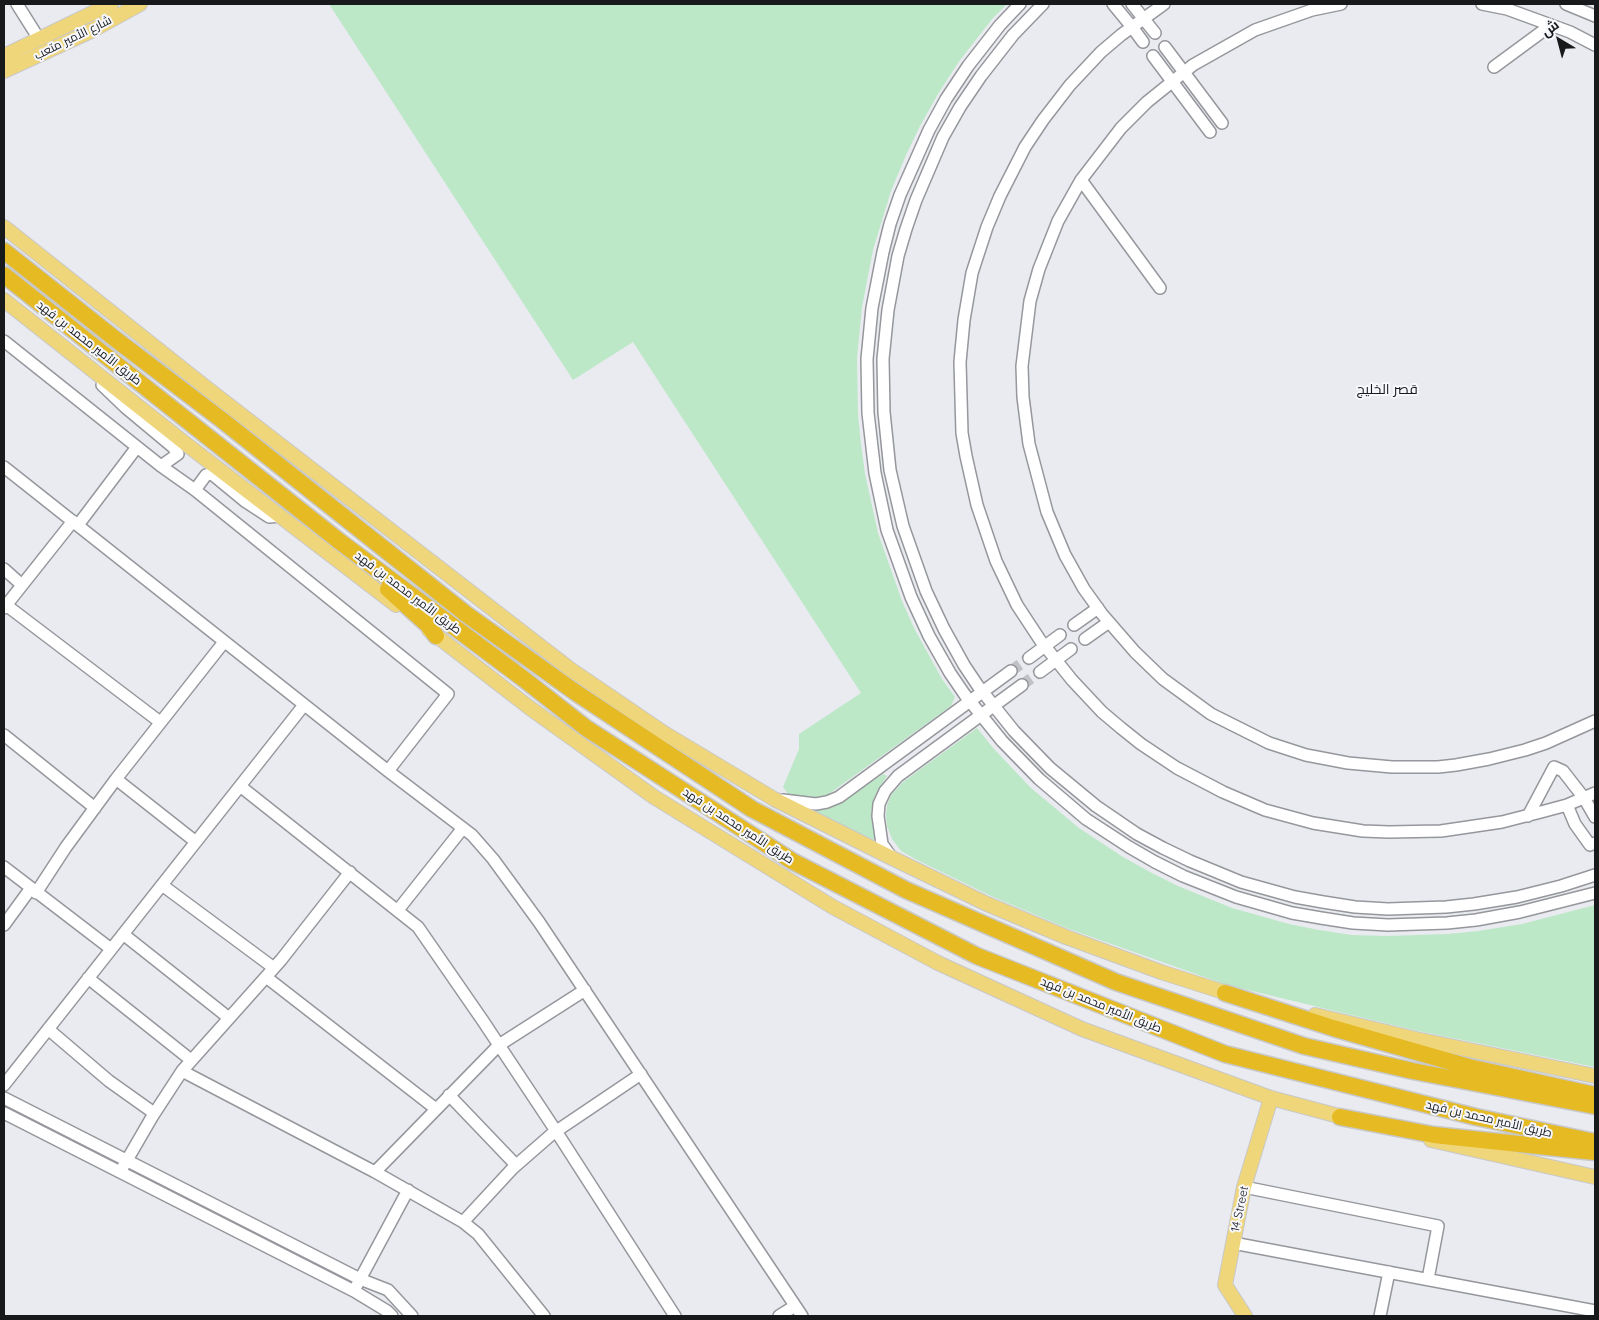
<!DOCTYPE html>
<html>
<head>
<meta charset="utf-8">
<style>
	body { margin:0 }
	#map { position:relative; width:1599px; height:1320px; overflow:hidden; background:#e9ebf0; font-family:Quicksand,Cairo,sans-serif }
	canvas { display:block }
	.frame { position:absolute; inset:0; border:5px solid #18191b; pointer-events:none }
	.north { position:absolute; left:1534px; top:15px; width:50px; height:50px; -webkit-text-stroke:4px #f6f8fd; paint-order:stroke; rotate:323deg; font-size:14px; font-weight:700; line-height:20px; text-align:center; color:#18191b }
	.north::after { content:''; display:block; margin:auto; width:18px; height:22px; background:#18191b; clip-path:polygon(50% 0,100% 100%,50% 72%,0 100%) }
</style>
</head>
<body>
<div id="map">
<canvas width="1599" height="1320"></canvas>
<div class="frame"></div>
<div class="north">ش</div>
</div>
<script>
const c = document.querySelector('canvas').getContext('2d');
c.lineJoin = 'round';
function fillPath(path, color) { c.fillStyle = color; c.fill(path, 'evenodd'); }
const poly = rows => new Path2D(rows.map(r => 'M' + r).join(''));
function stroke(path, color, width, dash) { c.strokeStyle = color; c.lineWidth = width; c.lineCap = dash ? 'butt' : 'round'; c.setLineDash(dash || []); c.stroke(path); }
function label(font, color, halo, rows, align = 'center') {
  c.font = font + ' Quicksand,Cairo,sans-serif'; c.lineWidth = 4; c.setLineDash([]); c.textBaseline = 'middle'; c.strokeStyle = halo; c.fillStyle = color; for (const [text, x, y, turn = 0] of rows) {
    c.save(); c.translate(x, y); c.rotate((+turn || 0) * Math.PI / 180); c.textAlign = isNaN(turn) ? turn : align; if (halo) c.strokeText(text, 0, 0); c.fillText(text, 0, 0); c.restore();
  }
}
fillPath(poly([
	[329,4,1007,4,993,18,960,60,938,94,920,126,906,155,891,191,873,250,862,307,857,358,858,414,861,444,865,474,878,533,902,601,914,628,942,679,955,697,951,706,826,796,816,799,788,794,783,787,799,749,799,734,861,693,633,342,573,380],
	[977,728,994,749,1031,788,1079,828,1123,857,1150,872,1178,886,1232,908,1289,924,1319,930,1352,935,1387,936,1448,934,1478,931,1522,924,1595,905,1595,1067,1418,1031,1227,985,1069,929,991,896,917,860,901,851,892,839,887,826,886,816,887,806,891,795,903,782],
	[883,774,887,776,875,795,871,813,875,840,847,828,813,811,827,809,838,805]
]), '#bce8c7');
stroke(poly([
	[1011,671,1029,658],
	[1022,685,1040,672]
]), '#bfc1c5', 11, [11, 5.5]);
const minor = poly([
	[17,4,39,39],
	[1020,4,1000,25,968,66,946,99,929,130,900,195,890,224,883,252,872,308,867,359,868,413,875,473,887,530,911,597,929,636,950,673,965,695,1002,741,1039,779,1086,819,1129,847,1155,862,1183,876,1236,897,1292,913,1321,918,1353,923,1388,925,1447,923,1476,920,1520,912,1595,893],
	[1043,4,1013,35,981,76,960,107,943,137,916,200,906,229,898,256,888,310,883,359,884,412,890,470,903,526,926,591,944,629,964,665,978,686,1014,731,1050,768,1096,806,1137,834,1163,848,1190,861,1241,882,1295,897,1323,902,1355,907,1388,909,1446,907,1474,904,1517,897,1561,886,1595,875],
	[1113,4,1132,27,1143,42],
	[1132,4,1155,33],
	[1164,4,1121,35,1101,52,1070,85,1043,120,1025,147,1000,196,987,227,972,273,964,320,960,362,962,433,966,456,977,505,996,561,1017,605,1040,640,1072,680,1102,712,1121,728,1141,744,1177,768,1223,792,1265,810,1313,823,1363,831,1389,832,1441,831,1502,822,1541,812,1567,805,1595,793],
	[1341,4,1312,10,1255,30,1193,65,1147,102,1121,128,1081,180,1058,221,1039,269,1030,301,1022,366,1023,397,1029,444,1047,512,1065,555,1084,589,1102,614,1135,652,1163,679,1211,714,1269,743,1306,755,1348,763,1392,767,1438,767,1456,765,1489,759,1525,750,1546,743,1595,721],
	[1482,4,1507,9,1570,32,1595,45],
	[1566,4,1595,16],
	[1165,47,1222,123],
	[1153,56,1210,132],
	[1494,67,1551,25],
	[1081,180,1160,288],
	[4,341,161,466,195,490,448,694,388,771],
	[102,385,125,407,173,447,178,454,161,466],
	[4,467,388,771,472,835,493,859,539,922,802,1316],
	[195,490,206,475,212,474,246,502,269,517,280,516],
	[78,525,137,447],
	[4,569,22,585],
	[6,605,160,722],
	[4,608,73,521],
	[1074,625,1098,608],
	[1085,639,1109,622],
	[1029,658,1060,635],
	[1040,672,1071,649],
	[4,735,95,808],
	[116,779,196,842],
	[240,786,418,927,483,1021,556,1131,675,1316],
	[783,800,816,804,827,802,839,797,1011,671],
	[1567,805,1575,824,1590,845,1595,843],
	[1528,816,1554,767,1563,771,1584,798,1595,817],
	[892,858,882,844,878,816,879,804,885,791,898,776,1022,685],
	[4,867,111,949],
	[162,885,274,968],
	[36,893,66,847,116,779,224,642],
	[398,910,463,828],
	[4,925,31,888],
	[123,934,229,1018],
	[266,977,436,1109],
	[88,978,191,1060],
	[48,1029,109,1081,154,1113],
	[182,1071,375,1172,463,1222,478,1234,544,1316],
	[4,1085,304,705],
	[449,1095,516,1165],
	[4,1098,360,1279,388,1290,412,1316],
	[4,1113,354,1291,387,1311,392,1316],
	[123,1167,152,1117,182,1071,281,960,350,872],
	[375,1172,499,1045,585,990],
	[1244,1187,1438,1226,1428,1279],
	[463,1222,513,1168,552,1134,641,1074],
	[1233,1243,1595,1311],
	[357,1285,408,1190],
	[779,1316,795,1306],
	[1380,1316,1389,1272]
]);
const major = poly([
	[4,56,111,4],
	[4,71,89,32,140,4],
	[4,227,204,386,570,669,664,733,774,799,892,858,987,904,1066,937,1161,972,1233,995],
	[4,300,186,444,396,605],
	[429,630,530,708,654,797,833,907,938,963,1082,1029,1271,1098,1350,1119],
	[1315,1015,1416,1039,1595,1076],
	[1431,1140,1595,1177],
	[1245,1316,1225,1285,1244,1187,1271,1098]
]);
const highway = poly([
	[4,251,114,338,222,420,466,614,575,692,752,809,906,890,1116,982,1304,1046,1413,1071,1595,1106],
	[4,275,339,541,525,680,586,728,792,861,977,956,1225,1054,1476,1117,1595,1142],
	[388,589,428,625,436,636],
	[1225,993,1333,1028,1469,1067,1595,1095],
	[1340,1117,1434,1135,1595,1152]
]);
stroke(minor, '#95979c', 14);
stroke(major, '#c8c8c8', 16);
stroke(highway, '#c8c8c8', 19);
stroke(minor, '#fff', 11);
stroke(major, '#f0d67b', 14);
stroke(highway, '#e6ba23', 16);
label('12px', '#18191b', '#f6f8fd', [
	["شارع الأمير متعب",73,38,-26],
	["طريق الأمير محمد بن فهد",89,343,38],
	["طريق الأمير محمد بن فهد",408,593,37],
	["طريق الأمير محمد بن فهد",738,826,33],
	["طريق الأمير محمد بن فهد",1101,1005,22],
	["طريق الأمير محمد بن فهد",1489,1119,13],
	["14 Street",1240,1209,-78]
]);
label('14px', '#18191b', '#f6f8fd', [
	["قصر الخليج",1387,390]
]);
</script>
</body>
</html>
